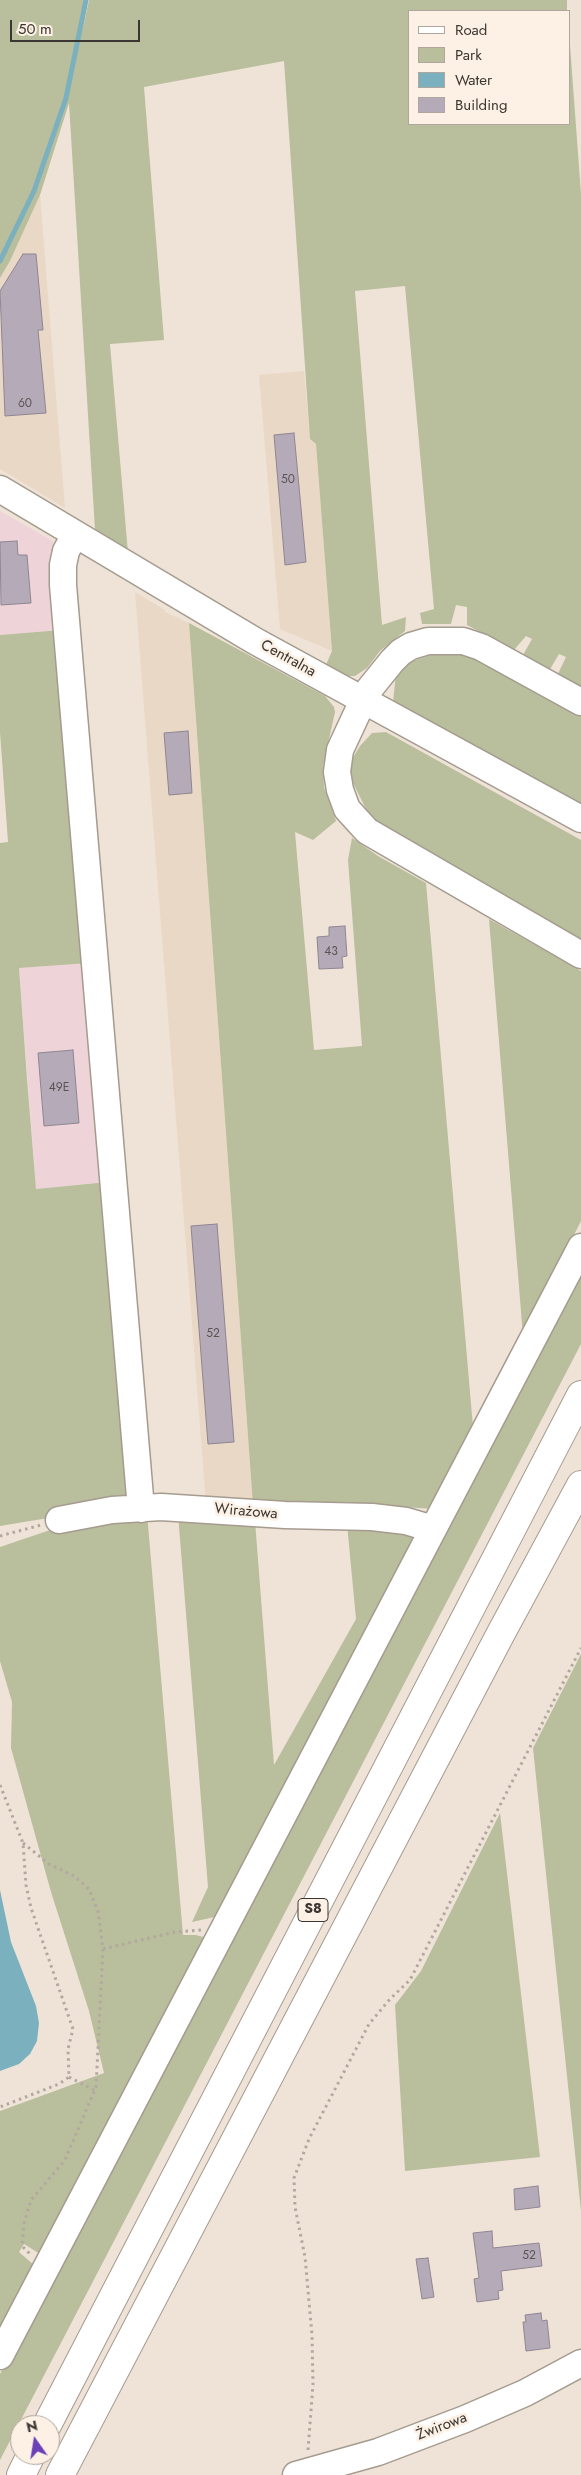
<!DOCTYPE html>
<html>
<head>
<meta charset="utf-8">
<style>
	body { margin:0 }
	#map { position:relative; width:581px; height:2475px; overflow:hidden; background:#efe3d7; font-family:Jost,sans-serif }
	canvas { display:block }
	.legend { position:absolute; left:408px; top:10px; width:162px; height:115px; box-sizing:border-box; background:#fcf1e4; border:1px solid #afa69d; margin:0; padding:6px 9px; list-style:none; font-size:15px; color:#3b3632 }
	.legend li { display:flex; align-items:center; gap:10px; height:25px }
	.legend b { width:25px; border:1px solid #afa69d }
	.north { position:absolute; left:10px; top:2415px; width:50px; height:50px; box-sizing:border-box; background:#fcf1e4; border:1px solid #afa69d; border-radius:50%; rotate:347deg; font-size:14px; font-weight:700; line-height:20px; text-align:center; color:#3b3632 }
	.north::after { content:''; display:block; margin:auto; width:18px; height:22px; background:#6b40b8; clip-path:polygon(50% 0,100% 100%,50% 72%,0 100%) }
	.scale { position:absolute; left:10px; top:20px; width:130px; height:22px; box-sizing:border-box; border:2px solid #3b3632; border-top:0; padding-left:6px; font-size:15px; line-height:18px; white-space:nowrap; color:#3b3632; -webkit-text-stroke:4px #fcf1e4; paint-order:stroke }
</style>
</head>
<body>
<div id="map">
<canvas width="581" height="2475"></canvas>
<ul class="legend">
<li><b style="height:6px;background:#fff"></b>Road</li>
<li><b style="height:14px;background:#b9be9c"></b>Park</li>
<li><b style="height:14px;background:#7bb0bf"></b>Water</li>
<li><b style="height:14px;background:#b5abb8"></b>Building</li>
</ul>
<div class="north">N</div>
<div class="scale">50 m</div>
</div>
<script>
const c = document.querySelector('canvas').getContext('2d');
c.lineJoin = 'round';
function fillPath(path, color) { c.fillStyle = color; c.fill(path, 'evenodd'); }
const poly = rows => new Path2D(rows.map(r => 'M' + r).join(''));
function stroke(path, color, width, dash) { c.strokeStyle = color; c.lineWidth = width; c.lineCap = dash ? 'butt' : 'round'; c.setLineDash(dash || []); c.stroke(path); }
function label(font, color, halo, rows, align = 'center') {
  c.font = font + ' Jost,sans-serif'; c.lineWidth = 5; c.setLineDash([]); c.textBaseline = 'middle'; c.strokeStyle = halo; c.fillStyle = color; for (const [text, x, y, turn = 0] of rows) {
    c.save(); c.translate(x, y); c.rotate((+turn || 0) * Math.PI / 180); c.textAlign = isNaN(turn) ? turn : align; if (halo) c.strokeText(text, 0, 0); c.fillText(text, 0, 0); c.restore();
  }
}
fillPath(poly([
	[0,511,53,541,61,630,0,635],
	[89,963,108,1182,36,1189,19,968]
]), '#eed4d9');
fillPath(poly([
	[40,195,65,508,0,469,0,278,10,261],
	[304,371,310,439,316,444,332,651,280,629,259,375],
	[135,592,165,610,165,612,189,623,253,1505,206,1504]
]), '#e9d8c6');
fillPath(poly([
	[0,0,88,0,82,33,89,0,567,0,567,11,410,11,410,124,570,124,570,45,581,194,581,691,556,678,566,657,559,654,549,671,523,655,532,639,526,636,514,650,467,625,467,607,456,605,451,624,422,624,420,613,434,609,405,286,355,291,382,625,406,617,405,631,380,651,367,668,355,676,336,676,325,667,332,651,316,444,310,439,284,61,144,87,164,340,110,344,128,553,95,530,69,103,40,195,10,261,0,278],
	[189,623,325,696,334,707,335,712,323,766,324,787,336,821,313,840,295,832,314,1050,362,1046,348,860,352,838,378,856,426,883,473,1427,436,1509,349,1504,253,1505],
	[61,630,89,963,19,968,27,1079,36,1189,108,1182,133,1504,0,1526,0,843,8,842,0,732,0,635],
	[435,654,464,654,506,673,581,714,581,804,393,702,396,674,413,661],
	[386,732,581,840,581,941,371,819,350,777,352,759,360,746,372,733],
	[489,919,581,971,581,1221,523,1336],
	[581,1268,581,1344,0,2460,0,2374],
	[147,1513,183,1935,196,1935,207,1938,40,2254,24,2244,19,2252,34,2265,0,2328,0,2111,104,2073,89,2011,51,1892,11,1748,12,1702,0,1661,0,1547,59,1527],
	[178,1514,255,1521,274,1765,356,1619,347,1524,413,1533,414,1540,219,1916,192,1922,208,1887],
	[581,1654,581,2211,533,1748],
	[500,1813,540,2157,405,2171,395,2005,421,1971]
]), '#b9be9c');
fillPath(poly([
	[0,1890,11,1942,36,2006,39,2023,37,2041,30,2054,19,2064,0,2071]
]), '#7bb0bf');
stroke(poly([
	[0,261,34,191,66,98,86,0]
]), '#7bb0bf', 5);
const building = poly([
	[23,254,36,254,43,330,38,330,46,413,5,416,0,291,23,254],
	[294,433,306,562,285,565,274,435,294,433],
	[17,541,18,555,27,555,31,603,1,605,0,542,17,541],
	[188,731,192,793,169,795,164,733,188,731],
	[345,926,347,956,342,957,343,968,319,969,317,937,329,936,329,927,345,926],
	[73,1050,79,1123,44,1126,38,1053,73,1050],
	[217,1224,234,1442,208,1444,191,1226,217,1224],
	[538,2186,540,2207,515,2210,514,2189,538,2186],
	[492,2231,493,2248,539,2243,542,2266,501,2271,503,2290,498,2291,499,2299,477,2302,474,2279,479,2278,473,2233,492,2231],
	[428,2258,434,2297,422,2299,416,2259,428,2258],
	[541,2313,542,2321,547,2320,550,2348,526,2351,523,2322,526,2322,525,2315,541,2313]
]);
fillPath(building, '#b5abb8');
stroke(building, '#8f8692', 1);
const minor = poly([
	[0,489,255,641,581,819],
	[75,535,66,551,63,565,63,585,141,1509],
	[581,702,481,647,463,641,428,641,411,646,401,652,392,661,367,692,340,750,337,772,340,790,347,809,367,831,581,955],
	[59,1520,112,1510,161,1507,285,1515,372,1517,406,1521,433,1529],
	[0,2356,581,1247],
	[296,2475,378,2452,465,2419,525,2393,581,2363]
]);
const highway = poly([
	[47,2425,581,1395],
	[21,2475,31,2455],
	[60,2475,500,1635,581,1485]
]);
stroke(minor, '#a59b8f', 29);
stroke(highway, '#a59b8f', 30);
stroke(poly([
	[0,1536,41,1525],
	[0,1785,23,1843,26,1885,31,1908,73,2029,68,2049,69,2077,59,2084,0,2107],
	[23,1843,49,1864,74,1876,89,1889,98,1911,103,1949,96,2087,65,2160,31,2200,24,2224,22,2246,30,2254],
	[103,1949,175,1932,201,1930],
	[69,2077,94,2090],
	[308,2450,313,2385,312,2335,305,2257,295,2207,294,2178,309,2139,369,2024,390,1999,410,1980,581,1648]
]), '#b2a89f', 3, [2.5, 4]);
stroke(minor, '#fff', 26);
stroke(highway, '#fff', 28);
label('12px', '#5a5354', null, [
	["60",25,404],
	["50",288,480],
	["43",331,952],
	["49E",59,1088],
	["52",213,1334],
	["52",529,2256]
]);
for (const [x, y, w] of [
	[313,1910,30]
]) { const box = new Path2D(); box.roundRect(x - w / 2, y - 11.5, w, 23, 4); c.fillStyle = '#fcf1e4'; c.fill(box); stroke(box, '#3b3632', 1); }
label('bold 14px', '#3b3632', null, [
	["S8",313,1910]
]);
label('15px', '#3b3632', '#fcf1e4', [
	["Centralna",288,659,29],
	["Wirażowa",246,1512,5],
	["Żwirowa",442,2427,-21]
]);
</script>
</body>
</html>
